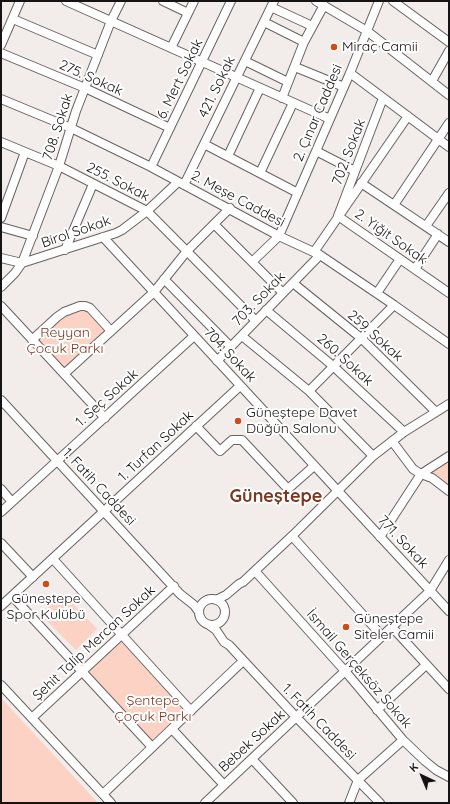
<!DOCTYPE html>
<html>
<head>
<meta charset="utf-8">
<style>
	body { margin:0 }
	#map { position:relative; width:450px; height:804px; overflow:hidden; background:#f2ecea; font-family:Quicksand,sans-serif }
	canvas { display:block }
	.frame { position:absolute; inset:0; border:2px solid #151313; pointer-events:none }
	.north { position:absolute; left:402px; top:756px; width:40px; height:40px; -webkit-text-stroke:3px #fff; paint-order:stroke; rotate:316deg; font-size:11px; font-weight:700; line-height:16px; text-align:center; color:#151313 }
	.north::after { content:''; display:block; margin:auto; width:14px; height:18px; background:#151313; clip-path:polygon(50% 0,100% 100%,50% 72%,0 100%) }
</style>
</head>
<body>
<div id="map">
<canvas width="450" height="804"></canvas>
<div class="frame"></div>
<div class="north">K</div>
</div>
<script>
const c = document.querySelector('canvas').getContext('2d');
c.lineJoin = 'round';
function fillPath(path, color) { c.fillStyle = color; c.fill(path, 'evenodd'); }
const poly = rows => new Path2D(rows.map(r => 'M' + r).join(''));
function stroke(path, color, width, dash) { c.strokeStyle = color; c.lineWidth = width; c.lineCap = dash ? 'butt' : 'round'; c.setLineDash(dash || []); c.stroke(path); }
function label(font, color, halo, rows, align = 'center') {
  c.font = font + ' Quicksand,sans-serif'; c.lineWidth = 4; c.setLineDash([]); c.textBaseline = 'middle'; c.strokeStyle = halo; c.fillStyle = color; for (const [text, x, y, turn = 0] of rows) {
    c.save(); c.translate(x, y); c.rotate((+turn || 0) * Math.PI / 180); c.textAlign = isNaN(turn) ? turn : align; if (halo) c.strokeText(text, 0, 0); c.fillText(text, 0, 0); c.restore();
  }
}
fillPath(poly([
	[84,310,87,312,104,330,103,333,64,368,61,366,39,341,39,339,61,318],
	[449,459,449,486,433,476,433,473,434,469],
	[64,594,97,629,76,650,40,614],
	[120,642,124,643,185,710,185,712,154,741,151,741,89,673,89,669,117,643],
	[1,698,98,803,1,803]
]), '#fcd2c5');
const minor = poly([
	[66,1,330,119],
	[163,1,188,13],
	[316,1,367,31,449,95],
	[393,1,449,42],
	[271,7,312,26],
	[13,19,98,55],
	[264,22,304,42],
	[1,45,20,1],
	[171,48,194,1],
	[1,53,85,88,170,128],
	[245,61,288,82],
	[295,67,344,87],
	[350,73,449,147],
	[432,81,449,51],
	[282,98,304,42,324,5],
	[383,98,338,216,449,293],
	[1,99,71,128,151,167,279,236,320,255,394,305,449,344],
	[1,142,59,166,147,211,256,321],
	[204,144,298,193],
	[316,151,355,171],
	[228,156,260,88],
	[151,167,231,1],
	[260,173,293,103],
	[361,183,449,242],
	[184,185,274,1],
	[394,205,449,123],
	[1,218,25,152],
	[214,224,283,293],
	[426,226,449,193],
	[1,227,33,236],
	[103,237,449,611],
	[65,250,93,184],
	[314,252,408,116],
	[1,258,22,263,59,166,76,111,111,21,121,1],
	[252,262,279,236,350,73,379,1],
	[415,269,438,234],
	[164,279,231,347],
	[293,283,361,338,436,412],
	[1,287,15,273,22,263,116,233,122,230,147,211,178,182],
	[377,293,400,259],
	[1,306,105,418],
	[266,310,333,366,404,432],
	[242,336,309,391,373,456],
	[32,340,57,317,64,312,80,306,85,306,90,308,111,331],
	[217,361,320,255],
	[64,374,154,292,187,251,230,208],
	[309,391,394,305],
	[1,400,180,594,194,605,199,612],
	[196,426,220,451,232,440,242,440,288,489,314,466],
	[392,441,413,469,421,474,432,478,449,491],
	[1,489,12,502],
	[1,512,194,336],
	[292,536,382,636],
	[380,537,421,474,449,456],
	[1,543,33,577],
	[53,559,191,711],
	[255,571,345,671,403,740,425,761,436,770,449,777],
	[12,596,152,747],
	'199 612a13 13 0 1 1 26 0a13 13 0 1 1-26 0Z',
	[216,600,226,595,239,584,243,582,292,536,373,456,404,432,449,404],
	[1,606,240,386],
	[209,625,216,630,224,642,229,645,296,717,380,803],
	[392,627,449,689],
	[1,685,111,803],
	[377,710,426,665],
	[32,718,174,586],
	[172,729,224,785],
	[252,759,293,803],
	[103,794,243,661],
	[205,803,430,591,449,560],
	[349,803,358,780,403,740]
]);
stroke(minor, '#686362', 10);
stroke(minor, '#fff', 8);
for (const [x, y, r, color] of [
	[334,47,4,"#d24b17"],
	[238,421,4,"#d24b17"],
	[46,584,4,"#d24b17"],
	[346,627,4,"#d24b17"]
]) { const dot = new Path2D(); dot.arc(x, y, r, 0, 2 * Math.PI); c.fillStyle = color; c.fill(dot); stroke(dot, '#fff', 1.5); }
label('14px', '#151313', '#fff', [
	["Miraç Camii",342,47],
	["Güneştepe Davet",246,413],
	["Düğün Salonu",246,429],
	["Güneştepe",46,599,"center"],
	["Spor Kulübü",46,615,"center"],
	["Güneştepe",354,619],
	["Siteler Camii",354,635]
], 'left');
label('14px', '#151313', '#fff', [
	["275. Sokak",91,78,24],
	["6. Mert Sokak",180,79,-64],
	["421. Sokak",217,87,-64],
	["2. Çınar Caddesi",318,113,-67],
	["708. Sokak",58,127,-72],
	["702. Sokak",349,152,-69],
	["255. Sokak",118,182,27],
	["2. Meşe Caddesi",238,199,28],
	["Birol Sokak",76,232,-19],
	["2. Yiğit Sokak",391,237,35],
	["703. Sokak",259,299,-46],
	["259. Sokak",375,336,42],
	["704. Sokak",230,355,47],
	["260. Sokak",345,360,42],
	["1. Seç Sokak",107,398,-42],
	["1. Turfan Sokak",156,446,-43],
	["1. Fatih Caddesi",99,487,47],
	["771. Sokak",403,542,47],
	["Şehit Talip Mercan Sokak",94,643,-43],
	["İsmail Gerçeksöz Sokak",359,669,49],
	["1. Fatih Caddesi",319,722,46],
	["Bebek Sokak",252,741,-43]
]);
label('14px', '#7d351d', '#fff', [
	["Reyyan",65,333],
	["Çocuk Parkı",65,349],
	["Şentepe",153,701],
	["Çoçuk Parkı",153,717]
]);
label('bold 18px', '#7b3821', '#fff', [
	["Güneştepe",276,497]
]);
</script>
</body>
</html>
